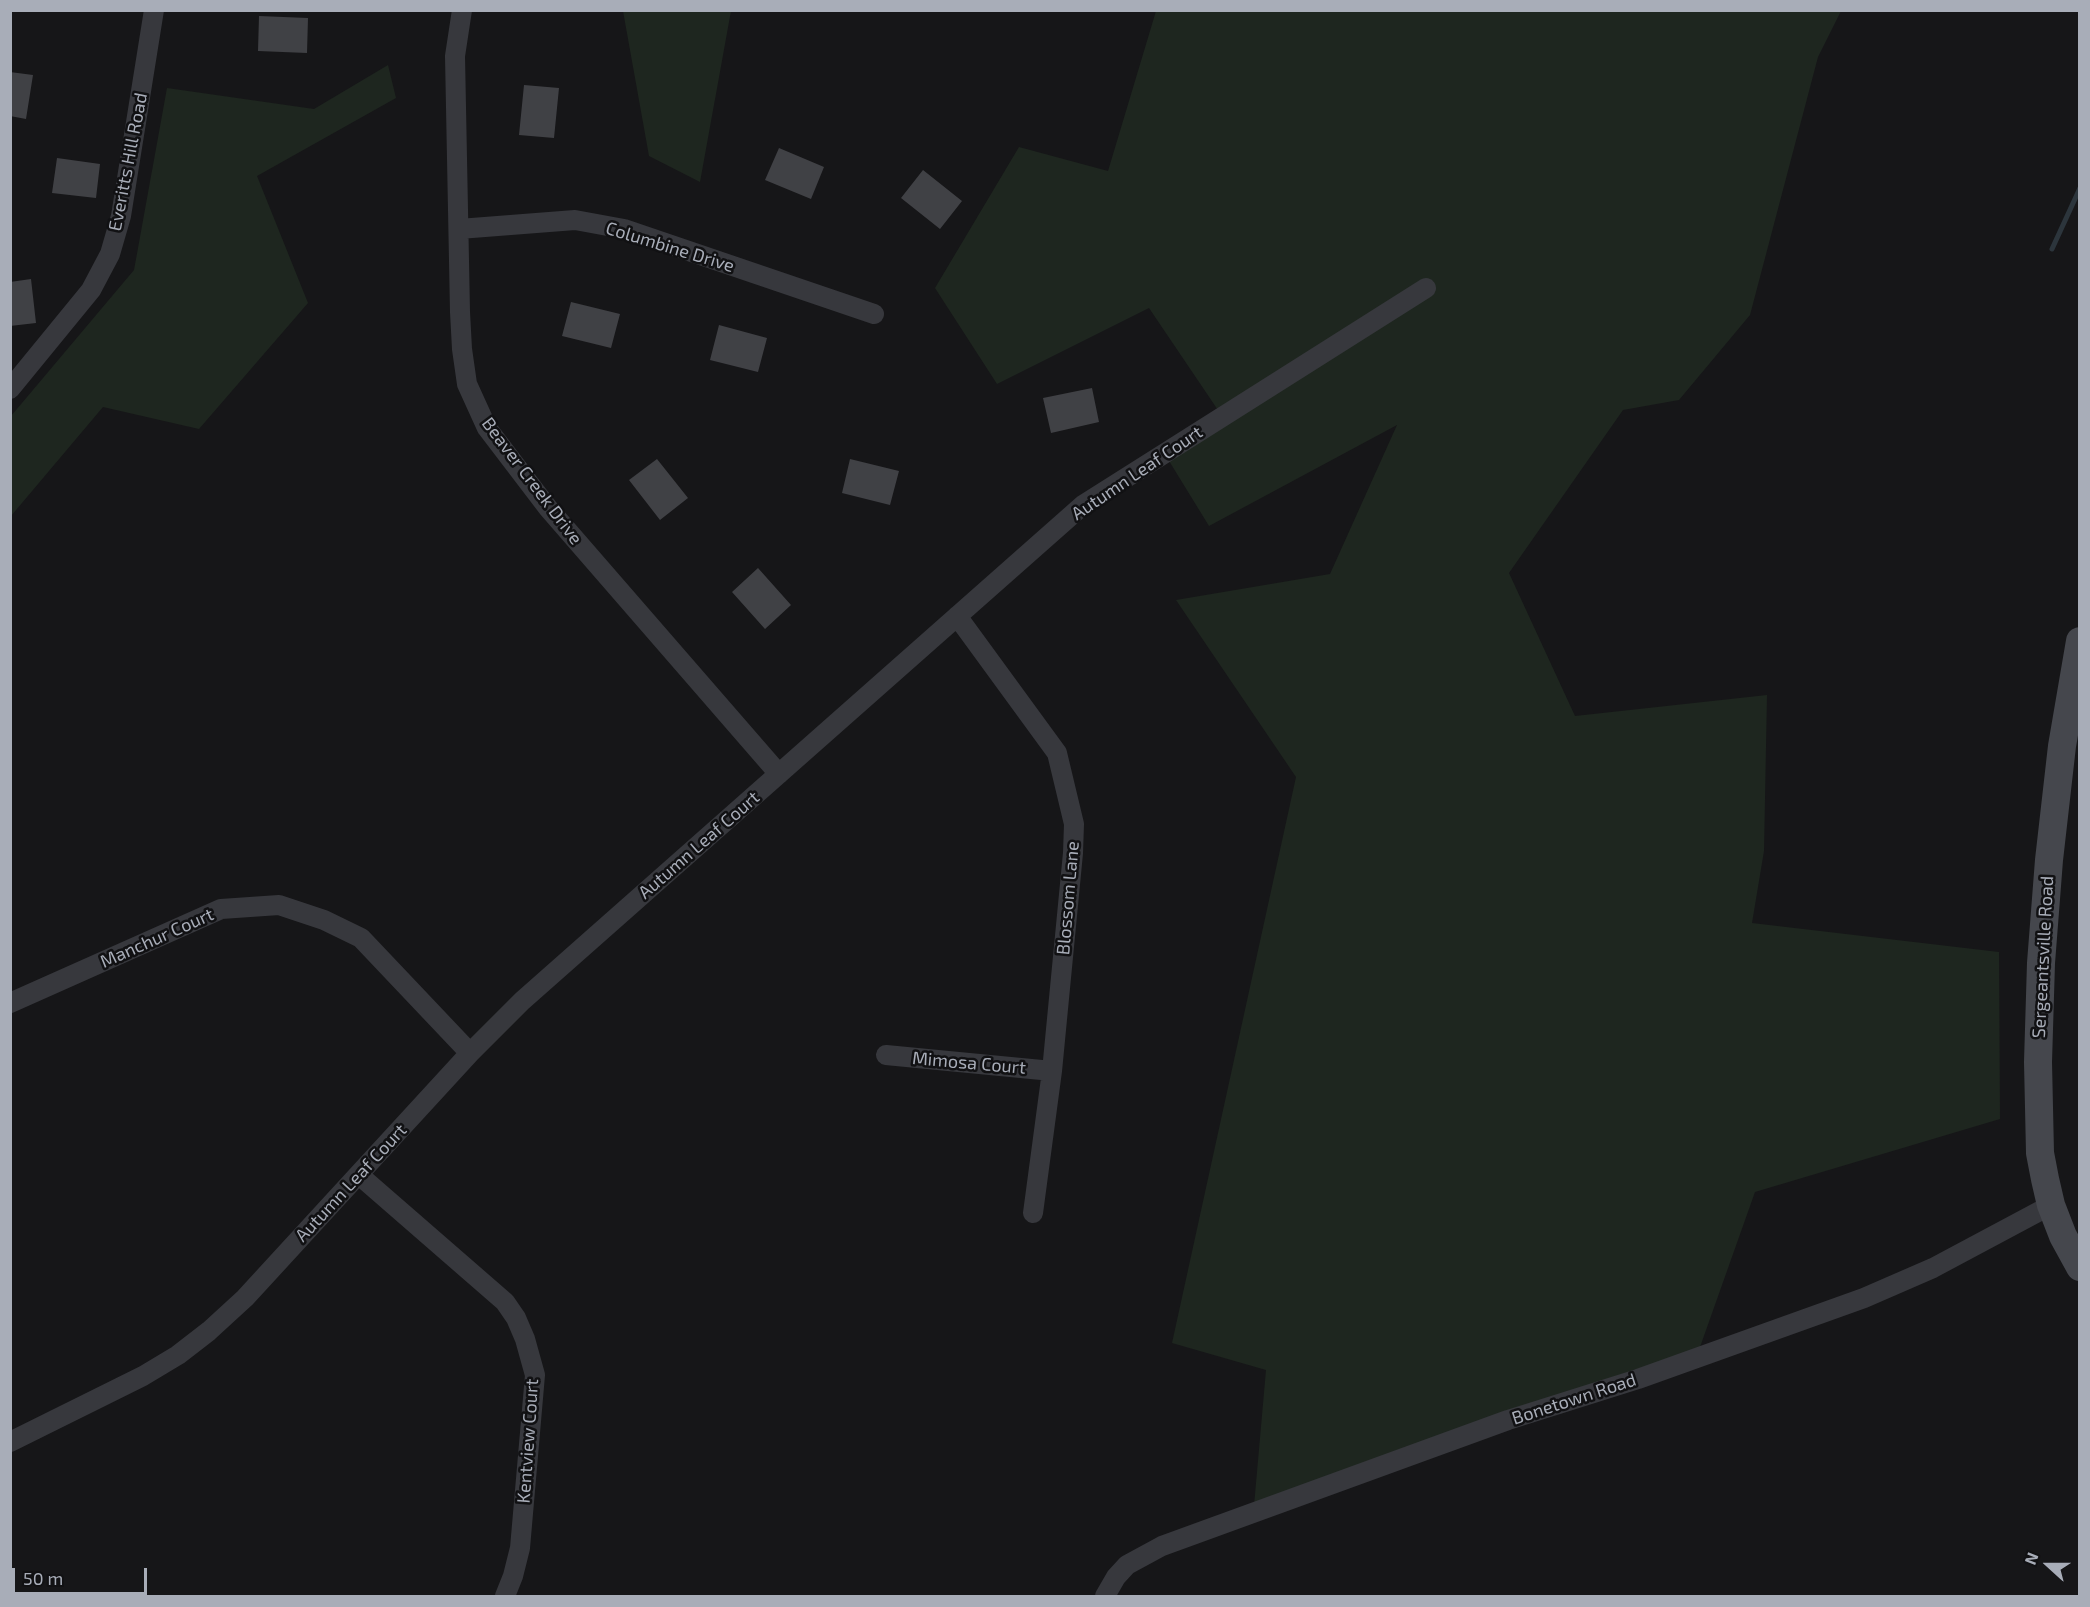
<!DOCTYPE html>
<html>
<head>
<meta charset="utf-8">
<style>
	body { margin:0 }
	#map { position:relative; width:2090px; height:1607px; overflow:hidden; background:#161618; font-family:"Exo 2",sans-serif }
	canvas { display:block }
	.frame { position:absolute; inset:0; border:12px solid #a8adb8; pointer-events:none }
	.north { position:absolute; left:2018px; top:1535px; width:60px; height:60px; -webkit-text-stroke:4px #111113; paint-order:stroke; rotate:291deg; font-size:16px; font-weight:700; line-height:24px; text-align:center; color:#a8adb8 }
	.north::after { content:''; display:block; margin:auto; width:21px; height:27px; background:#a8adb8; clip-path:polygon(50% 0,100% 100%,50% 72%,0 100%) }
	.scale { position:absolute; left:12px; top:1568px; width:135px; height:27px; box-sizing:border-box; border:3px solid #a8adb8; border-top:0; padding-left:8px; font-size:18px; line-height:21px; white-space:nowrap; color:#a8adb8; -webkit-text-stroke:4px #111113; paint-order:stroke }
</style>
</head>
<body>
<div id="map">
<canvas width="2090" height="1607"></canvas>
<div class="frame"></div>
<div class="north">N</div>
<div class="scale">50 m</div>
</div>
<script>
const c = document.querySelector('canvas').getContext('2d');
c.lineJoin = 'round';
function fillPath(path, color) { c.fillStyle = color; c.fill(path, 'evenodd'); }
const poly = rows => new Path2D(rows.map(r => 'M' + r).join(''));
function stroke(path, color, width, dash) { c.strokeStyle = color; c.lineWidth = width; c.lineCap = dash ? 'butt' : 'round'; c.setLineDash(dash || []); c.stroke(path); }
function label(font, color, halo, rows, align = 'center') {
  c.font = font + ' "Exo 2",sans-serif'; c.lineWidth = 5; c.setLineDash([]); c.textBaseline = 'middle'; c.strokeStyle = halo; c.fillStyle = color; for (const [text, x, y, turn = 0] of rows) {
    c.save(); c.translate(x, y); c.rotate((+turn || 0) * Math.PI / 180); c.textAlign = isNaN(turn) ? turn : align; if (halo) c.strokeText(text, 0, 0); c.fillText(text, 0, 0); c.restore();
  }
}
fillPath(poly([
	[623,11,731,11,700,182,649,156],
	[1156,11,1841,11,1818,57,1750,315,1679,400,1623,410,1509,573,1575,716,1767,695,1764,851,1752,923,1999,952,2000,1119,1755,1192,1694,1364,1253,1517,1266,1370,1172,1343,1296,777,1176,600,1330,574,1397,425,1209,526,1166,456,1224,419,1149,308,997,384,935,288,1019,147,1108,171],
	[388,65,396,98,257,176,308,303,199,429,103,407,11,516,11,416,134,270,167,88,314,109]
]), '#1e261f');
stroke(poly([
	[2052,249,2080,188]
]), '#2c353c', 5);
fillPath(poly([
	[259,16,308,18,307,53,258,51],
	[10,72,33,75,26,119,10,116],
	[524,85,559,88,554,138,519,135],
	[779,148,824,167,811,199,765,180],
	[57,158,100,164,96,198,52,193],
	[923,170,962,201,940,229,901,198],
	[31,279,36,323,10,326,10,282],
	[571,302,620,314,611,348,562,336],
	[719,325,767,338,758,372,710,360],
	[1092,388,1099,422,1051,433,1043,398],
	[657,459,688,498,660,520,629,480],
	[850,459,899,471,890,505,842,493],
	[758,568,791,605,765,629,732,592]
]), '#404145');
stroke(poly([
	[462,10,455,56,460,312,462,349,467,384,487,428,548,508,779,774],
	[459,229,575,220,624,229,874,314],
	[10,389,91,290,110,254,121,216,154,10],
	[957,616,1057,753,1074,824,1073,853,1052,1071,1033,1213],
	[10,1003,221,909,279,905,324,920,361,938,470,1053],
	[886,1055,1052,1071],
	[359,1175,505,1302,516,1318,525,1339,535,1375,520,1548,513,1576,505,1596],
	[10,1442,143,1376,178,1355,209,1331,245,1298,470,1053,522,1001,1083,505,1426,288],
	[1105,1596,1116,1577,1127,1565,1162,1546,1508,1420,1638,1379,1864,1298,1933,1268,2051,1205]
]), '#37383d', 20);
stroke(poly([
	[2080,641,2062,746,2049,860,2041,963,2038,1062,2040,1153,2045,1179,2051,1205,2063,1236,2080,1267]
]), '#45474d', 28);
label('18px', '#a8adb8', '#111113', [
	["Everitts Hill Road",128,162,-79],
	["Columbine Drive",670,247,17],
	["Autumn Leaf Court",1137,473,-34],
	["Beaver Creek Drive",532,481,53],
	["Autumn Leaf Court",699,845,-41],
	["Blossom Lane",1068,898,-85],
	["Manchur Court",157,938,-24],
	["Sergeantsville Road",2043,957,-87],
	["Mimosa Court",969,1063,5],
	["Autumn Leaf Court",351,1183,-47],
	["Bonetown Road",1574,1399,-18],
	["Kentview Court",528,1441,-86]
]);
</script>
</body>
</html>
